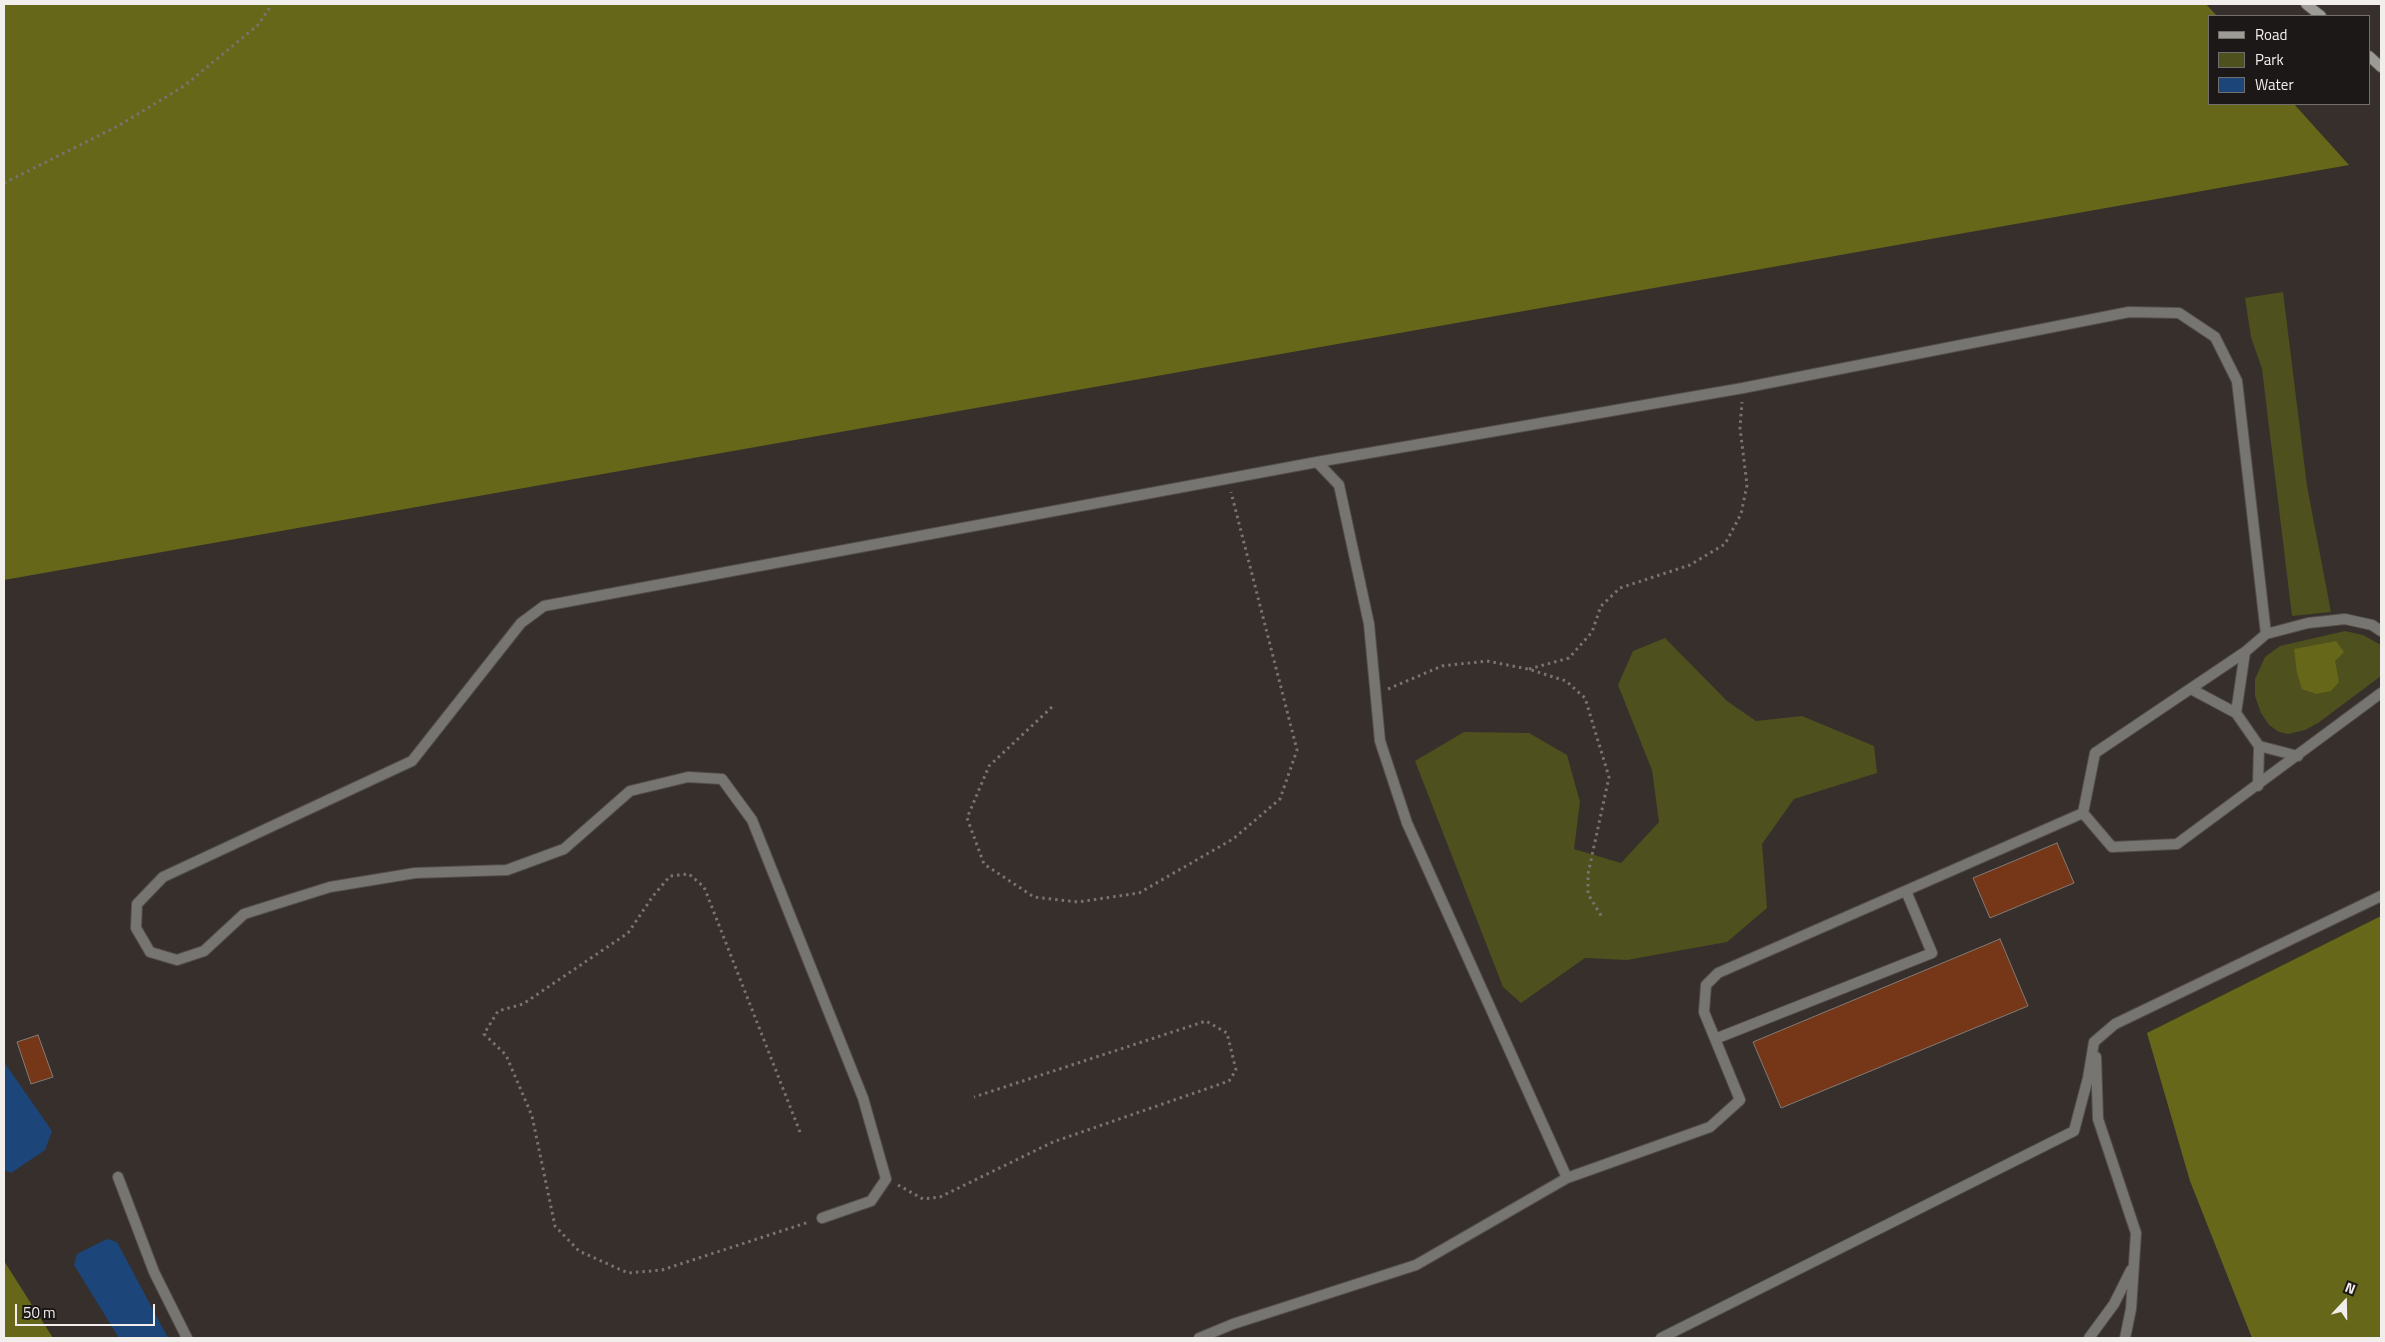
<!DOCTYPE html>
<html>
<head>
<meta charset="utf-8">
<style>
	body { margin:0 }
	#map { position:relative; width:2385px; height:1342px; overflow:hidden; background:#362f2c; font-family:"Titillium Web",sans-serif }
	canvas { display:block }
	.frame { position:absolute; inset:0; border:5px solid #f2eeec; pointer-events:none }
	.legend { position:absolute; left:2208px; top:15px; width:162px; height:90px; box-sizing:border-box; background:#1b1817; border:1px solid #716e6c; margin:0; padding:6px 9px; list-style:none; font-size:15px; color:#f2eeec }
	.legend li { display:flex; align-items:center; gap:10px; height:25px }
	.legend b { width:25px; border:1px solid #716e6c }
	.north { position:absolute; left:2320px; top:1277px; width:50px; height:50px; -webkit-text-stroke:4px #1b1817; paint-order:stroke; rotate:21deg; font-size:14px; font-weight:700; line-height:20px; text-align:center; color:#f2eeec }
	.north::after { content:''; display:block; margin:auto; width:18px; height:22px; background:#f2eeec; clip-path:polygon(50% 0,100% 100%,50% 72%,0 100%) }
	.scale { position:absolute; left:15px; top:1304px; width:140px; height:22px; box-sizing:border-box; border:2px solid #f2eeec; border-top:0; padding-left:6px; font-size:15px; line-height:18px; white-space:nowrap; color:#f2eeec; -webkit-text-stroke:4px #1b1817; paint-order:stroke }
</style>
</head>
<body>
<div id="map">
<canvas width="2385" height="1342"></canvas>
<div class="frame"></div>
<ul class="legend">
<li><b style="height:6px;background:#9d9b96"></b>Road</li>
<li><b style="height:14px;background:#4e501d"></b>Park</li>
<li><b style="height:14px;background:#1c4679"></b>Water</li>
</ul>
<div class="north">N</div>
<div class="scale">50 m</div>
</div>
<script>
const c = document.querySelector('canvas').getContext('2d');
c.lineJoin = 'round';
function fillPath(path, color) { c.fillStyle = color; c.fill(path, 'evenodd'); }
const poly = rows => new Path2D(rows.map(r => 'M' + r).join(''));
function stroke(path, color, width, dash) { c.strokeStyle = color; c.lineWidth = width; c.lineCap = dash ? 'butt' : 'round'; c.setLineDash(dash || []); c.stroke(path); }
fillPath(poly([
	[2283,292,2307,486,2331,612,2292,616,2262,369,2251,337,2245,298],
	[2345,631,2363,635,2381,645,2381,676,2318,723,2305,730,2288,734,2279,732,2269,725,2261,713,2255,696,2255,679,2265,657,2280,646],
	[1665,638,1727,701,1756,721,1802,716,1874,746,1877,773,1794,799,1762,844,1767,908,1727,942,1627,960,1585,958,1521,1003,1503,987,1415,761,1464,732,1529,733,1567,755,1580,802,1574,849,1621,863,1659,822,1652,770,1618,685,1633,651]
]), '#4e501d');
fillPath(poly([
	[4,4,2206,4,2217,16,2209,16,2209,104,2294,104,2349,165,4,580],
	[2336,641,2344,652,2335,661,2339,682,2331,691,2316,694,2302,689,2297,673,2294,649],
	[2381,916,2381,1338,2252,1338,2190,1181,2147,1033],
	[4,1261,53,1338,4,1338]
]), '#666719');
fillPath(poly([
	[4,1062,52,1131,45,1150,11,1173,4,1170],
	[107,1239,117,1242,168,1338,119,1338,74,1265,77,1254]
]), '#1c4679');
const building = poly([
	[2057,843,2074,883,1990,918,1973,878,2057,843],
	[2000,939,2028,1006,1781,1108,1753,1042,2000,939],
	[38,1035,53,1077,31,1084,17,1042,38,1035]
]);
fillPath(building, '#753717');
stroke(building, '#827b77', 1);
const lane = poly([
	[1317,462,1339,485,1369,624,1380,741,1407,823,1567,1178],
	[2266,634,2308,623,2345,619,2372,625,2381,631],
	[2245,652,2236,713,2259,746,2298,756],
	[2191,689,2236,713],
	[2258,786,2259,746],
	[1715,1039,1932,953,1906,891],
	[2096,1057,2098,1119,2136,1233,2131,1309,2125,1338],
	[118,1177,154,1272,187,1338],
	[822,1218,871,1201,886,1179,863,1098,752,820,722,779,688,777,630,791,564,849,507,870,415,873,330,887,244,914,204,951,177,960,150,952,136,928,137,904,163,877,412,761,521,623,544,606,1317,462,1743,388,2129,312,2179,313,2215,337,2237,381,2266,634,2245,652,2095,753,2083,813,2112,847,2177,844,2381,693],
	[1199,1338,1233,1324,1416,1265,1567,1178,1710,1127,1740,1100,1704,1012,1706,985,1718,973,2083,813],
	[1661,1338,2074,1131,2088,1078,2094,1042,2115,1024,2381,896],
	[2089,1338,2114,1304,2131,1270]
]);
const secondary = poly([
	[2306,4,2321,16],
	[2369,56,2381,67]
]);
stroke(lane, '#544e4b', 12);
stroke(secondary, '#544e4b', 12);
stroke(poly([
	[4,183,118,126,184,86,258,25,272,4],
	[1529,669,1569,658,1592,632,1601,606,1620,588,1690,565,1725,544,1741,514,1747,485,1740,428,1742,402],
	[1388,689,1442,666,1487,661,1528,669,1566,681,1585,698,1609,777,1588,874,1588,894,1602,917],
	[1052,707,989,766,967,818,984,864,1034,897,1078,902,1139,893,1233,839,1280,799,1297,750,1231,492],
	[800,1132,704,887,689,874,670,876,653,896,628,933,523,1004,498,1011,484,1034,506,1055,532,1116,555,1226,579,1251,628,1273,662,1270,809,1222],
	[898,1185,923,1199,940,1197,1053,1142,1229,1081,1236,1070,1227,1033,1206,1021,974,1097]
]), '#797371', 3, [2.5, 4]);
stroke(lane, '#767572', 10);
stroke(secondary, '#9d9b96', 10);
</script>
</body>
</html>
